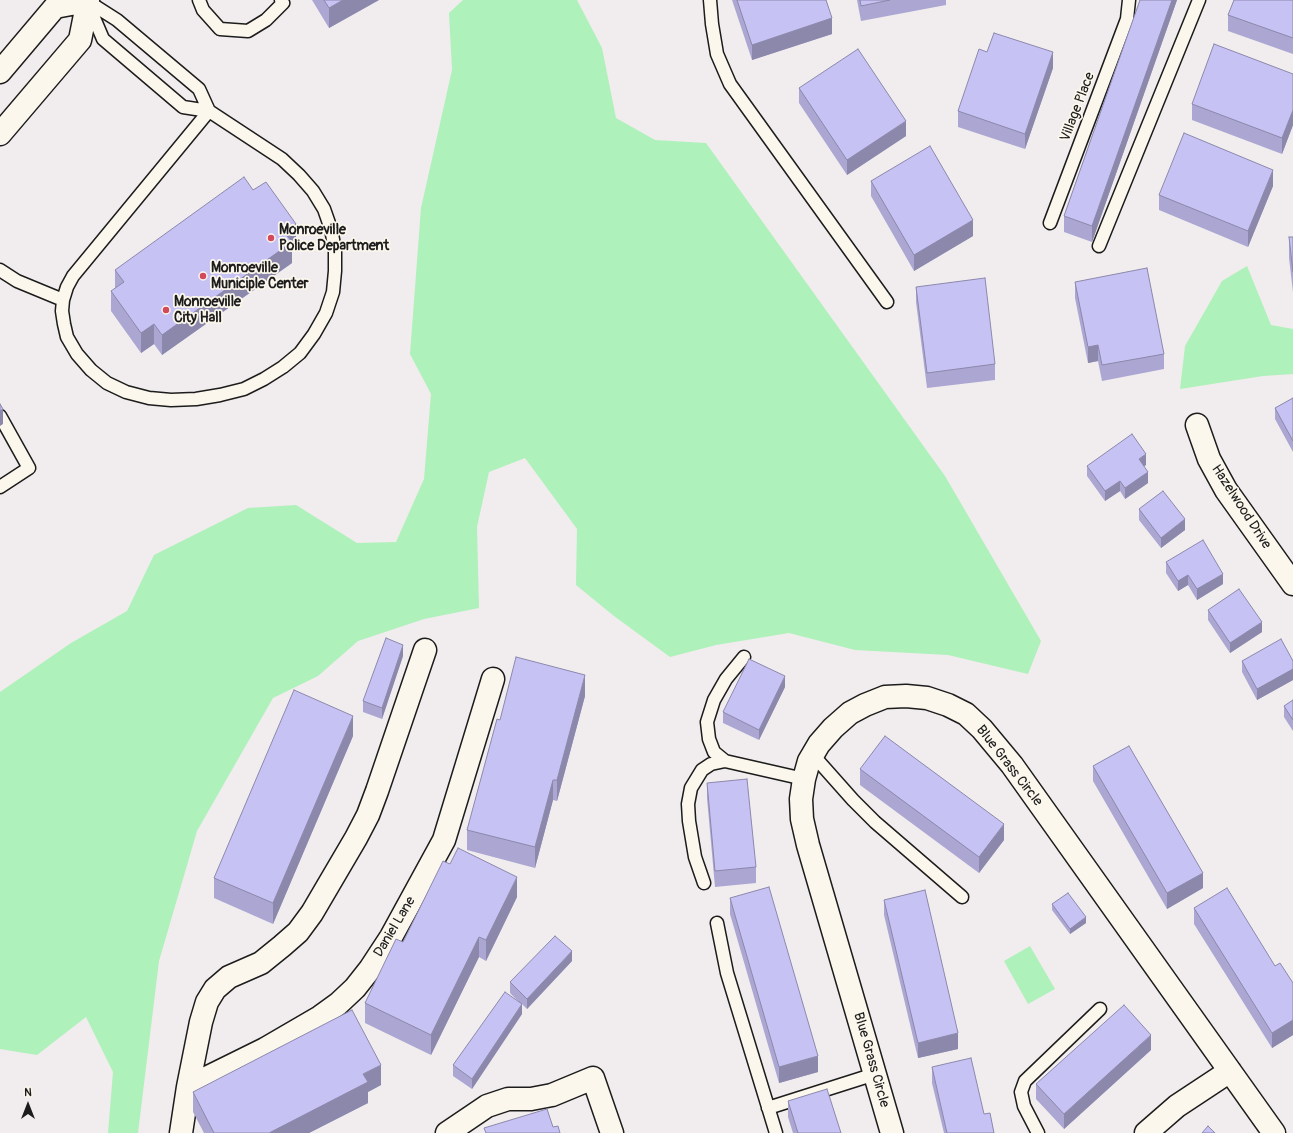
<!DOCTYPE html>
<html>
<head>
<meta charset="utf-8">
<style>
	body { margin:0 }
	#map { position:relative; width:1293px; height:1133px; overflow:hidden; background:#f1ecee; font-family:Pangolin,sans-serif }
	canvas { display:block }
	.north { position:absolute; left:8px; top:1085px; width:40px; height:40px; -webkit-text-stroke:3px #fbf7ec; paint-order:stroke; rotate:0deg; font-size:11px; font-weight:700; line-height:16px; text-align:center; color:#1c1c1c }
	.north::after { content:''; display:block; margin:auto; width:14px; height:18px; background:#1c1c1c; clip-path:polygon(50% 0,100% 100%,50% 72%,0 100%) }
</style>
</head>
<body>
<div id="map">
<canvas width="1293" height="1133"></canvas>
<div class="north">N</div>
</div>
<script>
const c = document.querySelector('canvas').getContext('2d');
c.lineJoin = 'round';
function fillPath(path, color) { c.fillStyle = color; c.fill(path, 'evenodd'); }
const poly = rows => new Path2D(rows.map(r => 'M' + r).join(''));
function stroke(path, color, width, dash) { c.strokeStyle = color; c.lineWidth = width; c.lineCap = dash ? 'butt' : 'round'; c.setLineDash(dash || []); c.stroke(path); }
function label(font, color, halo, rows, align = 'center') {
  c.font = font + ' Pangolin,sans-serif'; c.lineWidth = 3.5; c.setLineDash([]); c.textBaseline = 'middle'; c.strokeStyle = halo; c.fillStyle = color; for (const [text, x, y, turn = 0] of rows) {
    c.save(); c.translate(x, y); c.rotate((+turn || 0) * Math.PI / 180); c.textAlign = isNaN(turn) ? turn : align; if (halo) c.strokeText(text, 0, 0); c.fillText(text, 0, 0); c.restore();
  }
}
fillPath(poly([
	[463,0,577,0,602,48,616,118,655,140,706,143,945,476,1041,641,1028,674,948,655,855,650,789,633,716,645,670,657,614,616,576,585,577,529,525,458,489,472,477,527,479,608,424,619,358,641,318,676,273,698,197,831,159,961,138,1133,108,1133,113,1072,86,1017,37,1055,0,1049,0,692,71,643,127,611,154,555,248,508,296,505,357,543,396,542,424,479,431,394,410,354,421,208,452,70,449,13],
	[1247,266,1271,325,1293,329,1293,374,1263,376,1180,389,1185,346,1222,281],
	[1030,946,1055,989,1028,1004,1004,961]
]), '#aef1ba');
const service = poly([
	[199,0,203,10,220,29,248,31,266,20,283,3,281,0],
	[710,0,712,24,717,54,730,84,887,302],
	[87,1,117,20,199,89,209,111,282,159,299,175,313,191,324,209,331,229,335,250,335,271,333,292,326,313,314,334,300,353,283,367,264,379,244,389,220,395,196,399,171,400,149,398,126,392,107,383,91,370,77,354,67,337,64,324,62,311,63,300,67,287,73,276,209,111],
	[89,6,103,39,183,107,209,111],
	[1050,223,1127,19,1129,0],
	[1099,246,1199,0],
	[0,270,17,281,63,300],
	[0,416,29,468,0,487],
	[813,755,853,800,875,822,962,897],
	[725,761,714,752,709,739,707,722,714,700,726,679,744,657],
	[704,883,695,857,689,821,688,804,691,788,702,770,711,764,725,761,804,779],
	[717,923,727,973,776,1133],
	[768,1108,875,1074],
	[1038,1133,1024,1106,1021,1092,1025,1081,1100,1009]
]);
const minor = poly([
	[1197,425,1209,459,1226,490,1293,584],
	[188,1087,201,1022,207,1002,215,989,229,977,261,963,282,946,298,932,312,913,356,838,368,815,377,791,425,650],
	[181,1133,188,1087,265,1049,320,1017,338,1004,355,988,370,969,391,937,444,840,493,679],
	[447,1133,487,1106,508,1099,531,1099,552,1095,593,1078,612,1133],
	[892,1133,808,845,802,819,801,799,804,779,809,761,819,744,833,728,850,713,865,705,885,697,906,696,927,698,948,705,966,714,982,729,1012,765,1274,1133],
	[1146,1133,1177,1106,1230,1071]
]);
const secondary = poly([
	[0,72,55,7,87,1],
	[0,134,80,40,88,0]
]);
stroke(service, '#1c1c1c', 15);
stroke(minor, '#1c1c1c', 25);
stroke(secondary, '#1c1c1c', 25);
stroke(service, '#fbf7ec', 12);
stroke(minor, '#fbf7ec', 22);
stroke(secondary, '#fbf7ec', 22);
fillPath(poly([
	[312,0,379,0,329,28],
	[732,0,826,0,832,34,752,60],
	[857,0,946,0,946,5,861,21],
	[1140,0,1177,0,1092,242,1064,232,1064,216],
	[1293,0,1293,54,1228,31,1228,15],
	[987,52,1053,68,1025,149,958,127,958,111],
	[1293,74,1293,125,1282,154,1192,120,1192,104],
	[799,88,906,136,847,175,799,103],
	[871,181,973,236,914,271,871,196],
	[1273,186,1248,247,1159,210,1159,195],
	[253,190,296,244,292,246,292,263,162,355,154,344,141,353,111,311,111,291,115,289,115,270],
	[1289,237,1293,237,1293,292,1289,258],
	[1075,282,1164,354,1164,369,1102,381,1098,361,1088,363,1075,298],
	[916,287,995,364,995,380,927,388,916,302],
	[1293,398,1293,452,1275,419,1275,408],
	[1146,465,1144,466,1148,483,1125,499,1120,491,1105,501,1087,476,1087,466],
	[1139,509,1185,530,1161,548,1139,520],
	[1166,562,1223,584,1197,600,1188,585,1178,591,1166,573],
	[1208,610,1262,632,1230,653,1208,620],
	[403,656,382,719,363,712,363,701],
	[1242,661,1293,661,1293,680,1257,700,1242,672],
	[785,687,759,740,723,723,723,712],
	[585,696,557,801,553,800,535,868,467,850,467,830,500,720],
	[1293,700,1293,731,1284,717,1284,706],
	[353,736,273,924,214,898,214,878],
	[1093,766,1203,888,1167,909,1093,781],
	[860,769,1004,840,979,873,860,785],
	[707,783,756,867,756,883,715,887,707,798],
	[517,897,486,961,479,957,431,1055,365,1023,365,1003,403,942],
	[730,898,818,1072,779,1083,730,914],
	[884,900,958,1049,918,1058,884,915],
	[1052,904,1086,923,1070,934,1052,910],
	[1194,908,1293,983,1293,1035,1272,1048,1194,924],
	[572,961,527,1009,522,1004,522,1014,472,1089,453,1076,453,1065,519,1002,510,993,510,982],
	[1151,1050,1064,1129,1036,1099,1036,1084],
	[932,1067,984,1114,994,1133,944,1133,932,1083],
	[381,1085,368,1092,368,1103,309,1133,204,1133,193,1112,193,1092],
	[788,1101,841,1133,793,1133,788,1117]
]), '#aba7d2');
fillPath(poly([
	[343,0,379,0,329,28,329,8],
	[1172,0,1177,0,1092,242,1092,226],
	[832,18,832,34,752,60,752,45],
	[1053,52,1053,68,1025,149,1025,134],
	[1293,110,1293,125,1282,154,1282,138],
	[906,121,906,136,847,175,847,160],
	[1273,170,1273,186,1248,247,1248,231],
	[973,220,973,236,914,271,914,255],
	[296,224,296,244,292,246,292,263,162,355,162,335,284,232],
	[154,324,154,344,141,353,141,333],
	[1098,345,1098,361,1088,363,1088,347],
	[3,409,3,424,0,426,0,411],
	[1146,454,1146,465,1139,470,1139,459],
	[1148,472,1148,483,1125,499,1125,488],
	[1120,481,1120,491,1105,501,1105,491],
	[1185,519,1185,530,1161,548,1161,538],
	[1223,574,1223,584,1197,600,1197,589],
	[1188,575,1188,585,1178,591,1178,581],
	[1262,622,1262,632,1230,653,1230,643],
	[403,645,403,656,382,719,382,708],
	[1293,669,1293,680,1257,700,1257,689],
	[585,675,585,696,557,801,557,780],
	[785,676,785,687,759,740,759,730],
	[353,716,353,736,273,924,273,903],
	[553,780,553,800,535,868,535,847],
	[1004,824,1004,840,979,873,979,857],
	[1203,873,1203,888,1167,909,1167,893],
	[517,877,517,897,486,961,486,940],
	[1086,917,1086,923,1070,934,1070,929],
	[479,937,479,957,431,1055,431,1035],
	[572,951,572,961,527,1009,527,999],
	[522,1004,522,1014,472,1089,472,1079],
	[1293,1020,1293,1035,1272,1048,1272,1033],
	[958,1033,958,1049,918,1058,918,1043],
	[1151,1035,1151,1050,1064,1129,1064,1114],
	[818,1056,818,1072,779,1083,779,1067],
	[381,1065,381,1085,368,1092,368,1103,309,1133,269,1133,363,1074]
]), '#8b88ab');
const building = poly([
	[324,0,343,0,329,8,324,0],
	[737,0,826,0,832,18,752,45,737,0],
	[860,0,890,0,861,6,860,0],
	[1140,0,1172,0,1092,226,1064,216,1140,0],
	[1234,0,1293,0,1293,38,1228,15,1234,0],
	[994,33,1053,52,1025,134,958,111,979,49,987,52,994,33],
	[1214,44,1293,74,1293,110,1282,138,1192,104,1214,44],
	[858,49,906,121,847,160,799,88,858,49],
	[1184,133,1273,170,1248,231,1159,195,1184,133],
	[930,146,973,220,914,255,871,181,930,146],
	[244,177,253,190,266,182,296,224,284,232,292,242,162,335,154,324,141,333,111,291,124,282,115,270,244,177],
	[1289,237,1293,237,1293,272,1289,237],
	[1147,268,1164,354,1102,365,1098,345,1088,347,1075,282,1147,268],
	[985,278,995,364,927,373,916,287,985,278],
	[1293,398,1293,441,1275,408,1293,398],
	[0,404,3,409,0,411,0,404],
	[1132,434,1146,454,1139,459,1148,472,1125,488,1120,481,1105,491,1087,466,1132,434],
	[1163,491,1185,519,1161,538,1139,509,1163,491],
	[1203,540,1223,574,1197,589,1188,575,1178,581,1166,562,1203,540],
	[1239,589,1262,622,1230,643,1208,610,1239,589],
	[386,638,403,645,382,708,363,701,386,638],
	[1281,639,1293,661,1293,669,1257,689,1242,661,1281,639],
	[516,657,585,675,557,780,553,780,535,847,467,830,497,719,500,720,516,657],
	[749,659,785,676,759,730,723,712,749,659],
	[294,690,353,716,273,903,214,878,294,690],
	[1293,700,1293,720,1284,706,1293,700],
	[885,736,1004,824,979,857,860,769,885,736],
	[1129,746,1203,873,1167,893,1093,766,1129,746],
	[747,779,756,867,715,871,707,783,747,779],
	[458,848,517,877,486,940,479,937,431,1035,365,1003,396,939,403,942,443,861,450,864,458,848],
	[769,887,818,1056,779,1067,730,898,769,887],
	[1227,888,1275,966,1280,963,1293,983,1293,1020,1272,1033,1194,908,1227,888],
	[925,890,958,1033,918,1043,884,900,925,890],
	[1068,893,1086,917,1070,929,1052,904,1068,893],
	[555,936,572,951,527,999,510,982,555,936],
	[505,992,522,1004,472,1079,453,1065,505,992],
	[1124,1005,1151,1035,1064,1114,1036,1084,1124,1005],
	[352,1010,381,1065,363,1074,368,1082,269,1133,214,1133,193,1092,352,1010],
	[971,1058,984,1114,990,1113,994,1133,947,1133,932,1067,971,1058],
	[827,1089,841,1133,798,1133,788,1101,827,1089],
	[547,1109,553,1127,558,1126,560,1133,486,1133,484,1128,547,1109],
	[1208,1126,1215,1133,1202,1133,1208,1126]
]);
fillPath(building, '#c7c2f4');
stroke(building, '#8b88ab', 1);
for (const [x, y, r, color] of [
	[271,238,4,"#d1495b"],
	[203,276,4,"#d1495b"],
	[166,310,4,"#d1495b"]
]) { const dot = new Path2D(); dot.arc(x, y, r, 0, 2 * Math.PI); c.fillStyle = color; c.fill(dot); stroke(dot, '#fbf7ec', 1.5); }
label('14px', '#1c1c1c', '#fbf7ec', [
	["Village Place",1078,107,-69],
	["Hazelwood Drive",1241,507,57],
	["Blue Grass Circle",1009,766,52],
	["Daniel Lane",395,927,-59],
	["Blue Grass Circle",871,1060,74]
]);
label('bold 14px', '#1c1c1c', '#fbf7ec', [
	["Monroeville",279,230],
	["Police Department",279,246],
	["Monroeville",211,268],
	["Municiple Center",211,284],
	["Monroeville",174,302],
	["City Hall",174,318]
], 'left');
</script>
</body>
</html>
